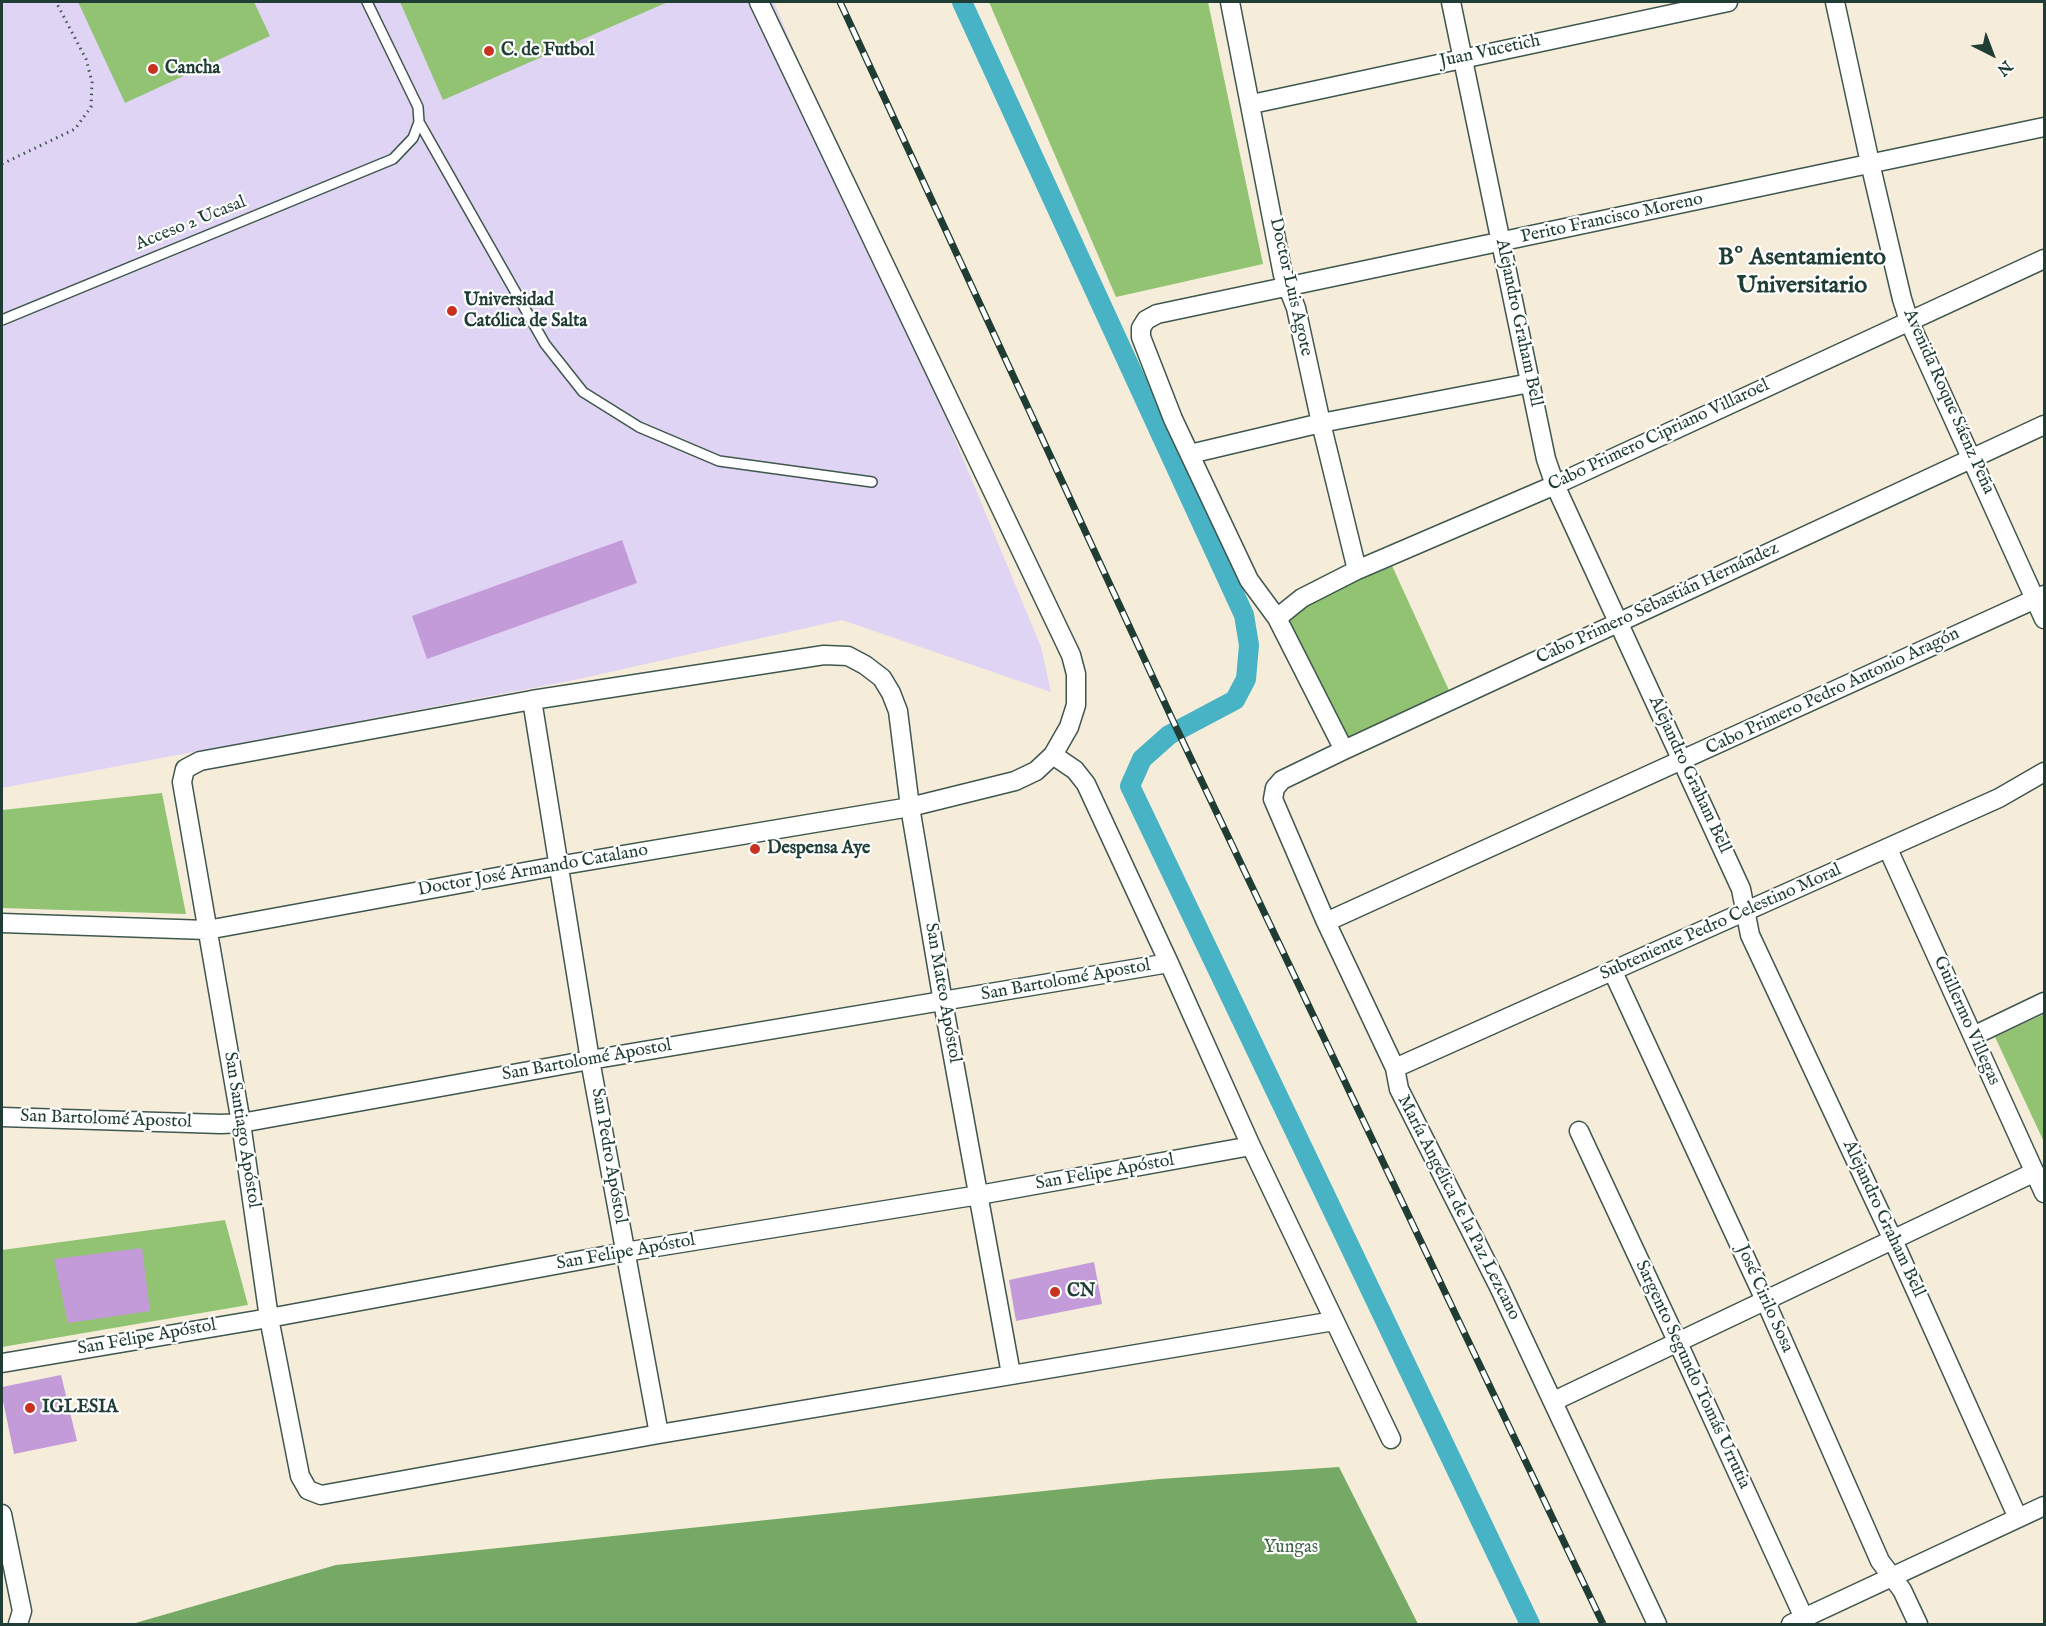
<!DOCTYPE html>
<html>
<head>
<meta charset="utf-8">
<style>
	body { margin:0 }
	#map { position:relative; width:2046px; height:1626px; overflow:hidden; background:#f5edda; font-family:"IM FELL English",serif }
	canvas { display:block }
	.frame { position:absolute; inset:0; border:3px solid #1f3d34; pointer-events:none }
	.north { position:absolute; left:1962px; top:24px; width:60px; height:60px; -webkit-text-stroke:4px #fff; paint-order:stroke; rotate:138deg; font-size:16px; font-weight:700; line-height:24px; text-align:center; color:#1f3d34 }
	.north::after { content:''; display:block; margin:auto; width:21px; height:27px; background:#1f3d34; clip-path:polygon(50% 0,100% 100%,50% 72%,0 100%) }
</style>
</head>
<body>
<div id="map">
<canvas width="2046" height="1626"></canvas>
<div class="frame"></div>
<div class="north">N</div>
</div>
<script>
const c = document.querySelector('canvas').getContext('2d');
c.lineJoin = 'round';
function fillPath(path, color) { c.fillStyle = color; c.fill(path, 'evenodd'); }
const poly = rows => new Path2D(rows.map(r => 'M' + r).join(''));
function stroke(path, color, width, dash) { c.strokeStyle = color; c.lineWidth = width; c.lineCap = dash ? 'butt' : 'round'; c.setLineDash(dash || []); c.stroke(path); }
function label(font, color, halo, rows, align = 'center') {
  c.font = font + ' "IM FELL English",serif'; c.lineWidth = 4.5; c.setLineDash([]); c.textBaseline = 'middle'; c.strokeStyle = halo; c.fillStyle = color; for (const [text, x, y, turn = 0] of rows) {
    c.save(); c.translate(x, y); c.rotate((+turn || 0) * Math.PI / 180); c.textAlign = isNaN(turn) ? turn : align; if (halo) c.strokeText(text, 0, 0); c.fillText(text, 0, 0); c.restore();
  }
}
fillPath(poly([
	[2,2,774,2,1041,647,1051,692,842,620,565,682,2,788]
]), '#e0d4f4');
fillPath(poly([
	[78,2,254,2,270,36,125,103],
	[400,2,668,2,443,100],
	[989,2,1208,2,1263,264,1116,297],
	[1388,557,1453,699,1344,750,1277,618],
	[162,793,186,914,2,908,2,810],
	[2044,1014,2044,1142,1995,1037],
	[225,1220,248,1305,2,1347,2,1250]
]), '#92c373');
fillPath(poly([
	[1339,1467,1418,1624,132,1624,336,1565,1159,1479]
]), '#75a965');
stroke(poly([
	[962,2,1244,615,1249,645,1246,679,1235,700,1169,735,1142,759,1130,786,1530,1624]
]), '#47b3c5', 20);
fillPath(poly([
	[622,540,637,583,427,659,412,616],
	[142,1248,150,1311,68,1323,54,1259],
	[1094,1262,1102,1304,1016,1321,1009,1280],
	[61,1375,77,1441,14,1454,2,1396,2,1387]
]), '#c39bd9');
const lane = poly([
	[419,122,545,344,583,392,639,427,719,461,872,482],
	[2,320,393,159,413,138,419,122,418,107,367,2]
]);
const street = poly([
	[1230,2,1283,275,1296,308,1321,423,1357,570],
	[1451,2,1546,459,1555,485,1741,889,1750,935,1893,1240,2018,1518],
	[1835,2,1870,163,1902,299,1909,321,2044,619],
	[1252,104,1728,2],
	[1190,454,1321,423,1530,383],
	[1277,618,1302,598,1357,570,1555,485,2044,259],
	[532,700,590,1060,659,1434],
	[1344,750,1277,618,1249,580,1173,419,1141,337,1141,328,1146,320,1157,314,2044,127],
	[1053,755,1075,770,1086,784,1169,963,1251,1146,1391,1439],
	[1888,849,2044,1193],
	[1326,922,2044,595],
	[2,923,207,930,557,866,910,807,1015,781,1036,771,1053,755,1069,727,1076,705,1076,674,1071,655,759,2],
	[1613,972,1765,1300,1880,1561,1902,1590,1918,1624],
	[1973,1036,2044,1002],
	[1395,1068,1999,798,2044,772],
	[2,1117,221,1124,241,1123,590,1060,1169,963],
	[1579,1131,1678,1343,1804,1618],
	[2,1363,269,1318,625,1252,979,1195,1251,1146],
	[1011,1374,943,1002,910,807,898,711,891,693,882,678,865,665,848,656,824,655,532,700,200,761,185,769,182,782,241,1123,269,1318,300,1476,308,1490,321,1495,659,1434,1334,1321],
	[1554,1401,2035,1172],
	[2,1514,22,1611,18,1624],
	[1657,1624,1499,1287,1399,1089,1395,1068,1326,922,1273,799,1275,788,1282,780,1344,750,2044,425],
	[1791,1624,2044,1506]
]);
stroke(lane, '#3f574d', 12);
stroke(street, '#3f574d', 21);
stroke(poly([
	[2,164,75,129,91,107,92,82,86,59,56,2]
]), '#3f574d', 3, [1.5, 4.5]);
stroke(lane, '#fff', 9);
stroke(street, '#fff', 18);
const rail = poly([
	[840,2,1174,723,1603,1624]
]);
stroke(rail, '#1f3d34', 7);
stroke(rail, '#fff', 4.5, [14]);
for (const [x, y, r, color] of [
	[489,51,6,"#c8321e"],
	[153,69,6,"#c8321e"],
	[452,311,6,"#c8321e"],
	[755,849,6,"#c8321e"],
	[1055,1292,6,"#c8321e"],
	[30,1408,6,"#c8321e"]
]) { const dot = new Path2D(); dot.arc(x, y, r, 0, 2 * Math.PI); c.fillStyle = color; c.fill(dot); stroke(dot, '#fff', 2); }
label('bold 18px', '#1f3d34', '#fff', [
	["C. de Futbol",501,51],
	["Cancha",165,69],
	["Universidad",464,301],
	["Católica de Salta",464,322],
	["Despensa Aye",767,849],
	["CN",1067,1292],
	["IGLESIA",42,1408]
], 'left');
label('18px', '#1f3d34', '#fff', [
	["Juan Vucetich",1490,52,-12],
	["Perito Francisco Moreno",1612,219,-12],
	["Acceso 2 Ucasal",191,224,-22],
	["Doctor Luis Agote",1290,287,77],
	["Alejandro Graham Bell",1518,323,78],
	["Avenida Roque Sáenz Peña",1948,402,66],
	["Cabo Primero Cipriano Villaroel",1659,436,-25],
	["Cabo Primero Sebastián Hernández",1658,604,-25],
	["Cabo Primero Pedro Antonio Aragón",1833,692,-25],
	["Alejandro Graham Bell",1689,775,65],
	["Doctor José Armando Catalano",533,871,-10],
	["Subteniente Pedro Celestino Moral",1721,923,-24],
	["San Bartolomé Apostol",1066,981,-10],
	["San Mateo Apóstol",942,993,80],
	["Guillermo Villegas",1966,1021,66],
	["San Bartolomé Apostol",587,1061,-10],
	["San Bartolomé Apostol",106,1120,2],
	["San Santiago Apóstol",241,1130,81],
	["San Pedro Apóstol",608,1156,80],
	["San Felipe Apóstol",1105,1173,-10],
	["María Angélica de la Paz Lezcano",1458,1208,63],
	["Alejandro Graham Bell",1883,1219,65],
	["San Felipe Apóstol",626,1253,-10],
	["José Cirilo Sosa",1764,1299,66],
	["San Felipe Apóstol",147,1338,-10],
	["Sargento Segundo Tomás Urrutia",1692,1375,65]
]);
label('18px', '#426547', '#fff', [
	["Yungas",1291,1548]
]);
label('bold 24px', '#1f3d34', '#fff', [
	["Bº Asentamiento",1802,259],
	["Universitario",1802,287]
]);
</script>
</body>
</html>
